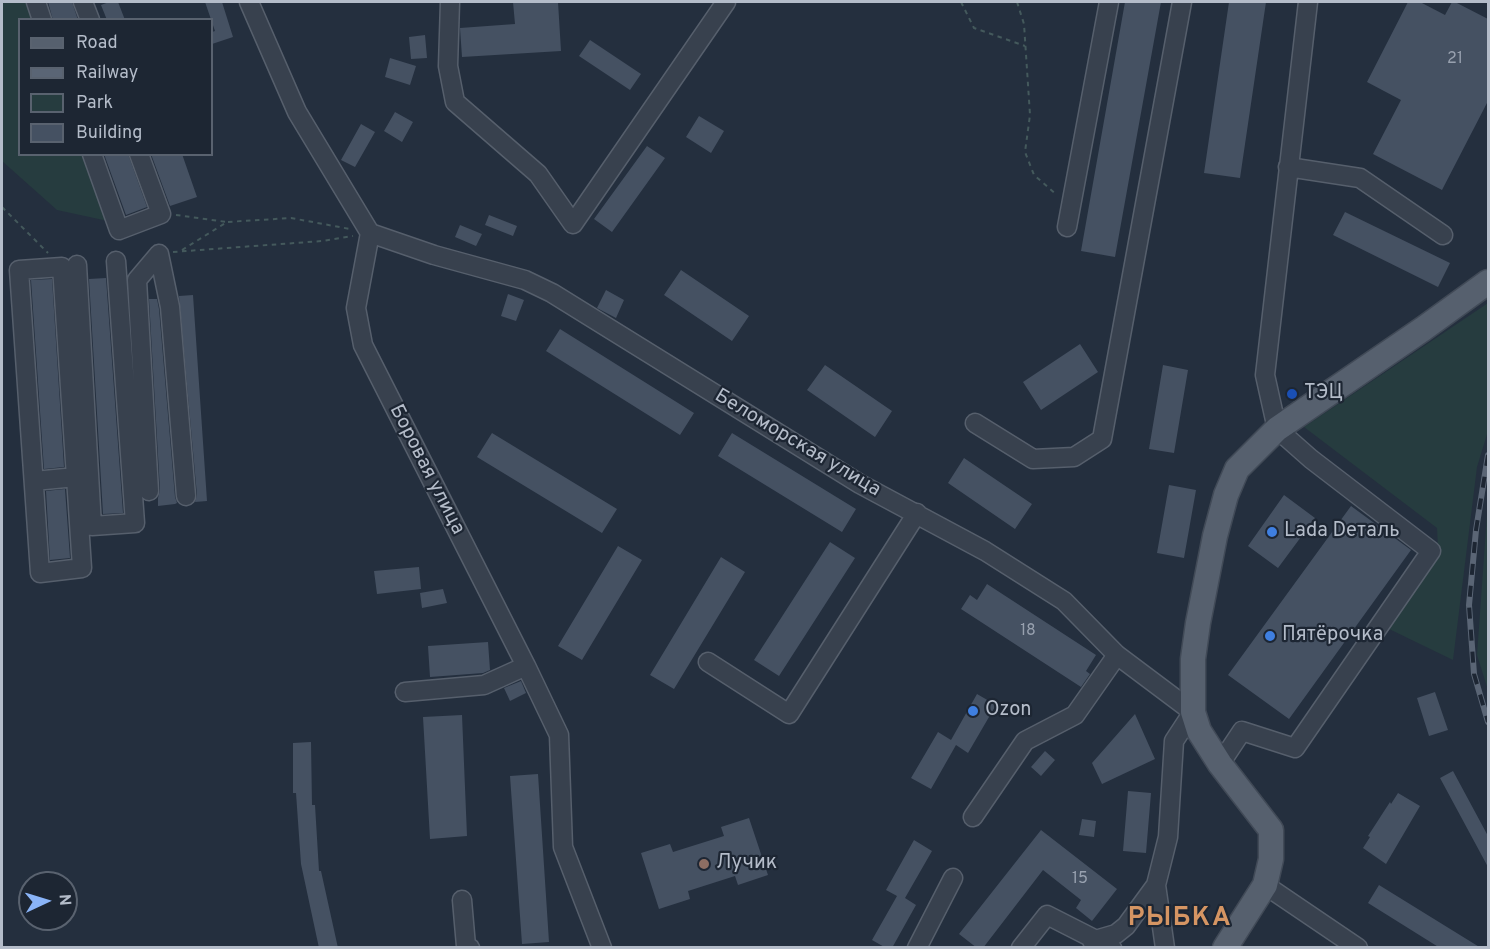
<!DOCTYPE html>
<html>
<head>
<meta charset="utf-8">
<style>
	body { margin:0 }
	#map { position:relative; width:1490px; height:949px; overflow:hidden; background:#242f3e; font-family:Overpass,sans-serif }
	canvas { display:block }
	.frame { position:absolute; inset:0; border:3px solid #b4bcc9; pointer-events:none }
	.legend { position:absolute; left:18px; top:18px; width:195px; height:138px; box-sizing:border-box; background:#1d2633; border:2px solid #59626f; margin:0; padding:8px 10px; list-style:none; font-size:18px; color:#b4bcc9 }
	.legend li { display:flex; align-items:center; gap:12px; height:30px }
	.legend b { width:30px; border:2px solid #59626f }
	.north { position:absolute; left:18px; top:871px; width:60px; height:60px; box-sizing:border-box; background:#1d2633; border:2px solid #59626f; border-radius:50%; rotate:86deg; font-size:16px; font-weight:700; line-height:24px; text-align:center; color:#b4bcc9 }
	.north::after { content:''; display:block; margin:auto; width:21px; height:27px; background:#8ab4f8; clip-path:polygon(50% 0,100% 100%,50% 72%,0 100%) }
</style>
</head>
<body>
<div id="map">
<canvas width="1490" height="949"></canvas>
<div class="frame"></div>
<ul class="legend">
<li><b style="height:8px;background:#56606e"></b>Road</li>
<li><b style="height:8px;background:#5a6575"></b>Railway</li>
<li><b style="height:16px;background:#263c3f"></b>Park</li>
<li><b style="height:16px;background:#455162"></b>Building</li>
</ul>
<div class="north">N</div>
</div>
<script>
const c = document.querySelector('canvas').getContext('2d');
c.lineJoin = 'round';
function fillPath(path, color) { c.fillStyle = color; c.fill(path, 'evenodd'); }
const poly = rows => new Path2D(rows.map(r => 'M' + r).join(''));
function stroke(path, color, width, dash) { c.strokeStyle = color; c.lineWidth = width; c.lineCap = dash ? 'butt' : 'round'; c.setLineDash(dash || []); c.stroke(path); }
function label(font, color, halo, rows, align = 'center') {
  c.font = font + ' Overpass,sans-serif'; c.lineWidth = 4.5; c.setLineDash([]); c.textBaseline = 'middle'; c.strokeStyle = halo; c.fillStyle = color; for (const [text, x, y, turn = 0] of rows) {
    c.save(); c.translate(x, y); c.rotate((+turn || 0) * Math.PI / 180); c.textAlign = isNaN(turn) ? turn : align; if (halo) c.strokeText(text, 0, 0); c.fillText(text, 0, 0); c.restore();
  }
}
fillPath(poly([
	[2,2,28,2,34,19,20,20,20,154,83,155,108,221,57,210,2,161],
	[1488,303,1488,431,1477,467,1453,660,1385,627,1438,547,1437,528,1304,427],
	[1488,500,1488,690,1477,655]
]), '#263c3f');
fillPath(poly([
	[48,2,72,2,78,20,53,20],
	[109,2,118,2,125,20,107,20,101,5],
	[205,2,222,2,233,37,212,44,212,32,215,31],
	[513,2,558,2,561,51,462,57,460,28,515,24],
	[1125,2,1161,2,1115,257,1081,251],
	[1229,2,1266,2,1240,178,1204,173],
	[1408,2,1420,2,1445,15,1452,2,1455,2,1488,19,1488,101,1442,190,1373,154,1401,100,1367,82],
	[425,35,427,58,411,59,409,37],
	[590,40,641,74,630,90,579,56],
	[390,58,416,66,410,85,385,77],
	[395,112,413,122,402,142,384,131],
	[699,116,724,131,711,153,686,137],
	[361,124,375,132,355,167,341,160],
	[647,146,665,158,612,232,594,219],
	[104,154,128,154,147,207,126,215],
	[151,154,182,154,197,197,170,206],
	[1345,212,1450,263,1438,287,1333,235],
	[489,215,517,226,513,236,485,225],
	[460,225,482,234,476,246,455,237],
	[681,270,749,316,732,341,664,295],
	[106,278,123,513,103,514,89,279],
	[52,279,64,467,44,469,31,280],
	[606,290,624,300,616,318,597,308],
	[508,294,524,300,516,321,501,316],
	[193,295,207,501,195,502,197,495,179,296],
	[149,299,157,299,159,309,175,497,177,503,175,504,158,506,158,498,160,490],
	[560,329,694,413,680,435,546,351],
	[1080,344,1098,372,1041,410,1023,382],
	[825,365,892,411,875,437,807,390],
	[1163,365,1188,370,1174,453,1149,449],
	[492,433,617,509,602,533,477,457],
	[732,433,856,509,842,532,718,456],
	[964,458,1032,504,1015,529,948,483],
	[1169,485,1196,490,1184,558,1157,553],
	[65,489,70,558,50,560,46,491],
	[1284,495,1315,518,1278,568,1248,546],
	[1351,506,1411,550,1289,719,1228,675],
	[830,542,855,558,779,676,754,660],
	[618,546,642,560,582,660,558,646],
	[721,557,745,572,674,689,650,675],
	[419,567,421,589,377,594,374,571],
	[987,584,1096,655,1086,671,1090,674,1081,687,961,609,970,595,977,600],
	[443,589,447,603,422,608,420,593],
	[488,642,490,670,483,673,430,677,428,646],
	[521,681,526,693,510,701,504,688],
	[1435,692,1448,730,1429,736,1417,698],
	[977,694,996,705,968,753,956,745,931,789,911,778,938,732,951,740],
	[1135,714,1155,759,1102,784,1092,763],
	[462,715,467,836,430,839,423,717],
	[311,742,312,805,315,805,319,871,321,871,338,948,319,948,301,864,296,793,293,793,293,743],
	[1045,751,1055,760,1041,776,1031,767],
	[1453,771,1488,836,1488,867,1440,778],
	[538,774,549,942,522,944,510,776],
	[1128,791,1151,793,1146,853,1123,851],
	[1398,793,1420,806,1386,864,1363,848,1370,837,1368,836,1390,802,1391,804],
	[749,818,768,875,738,885,735,876,688,891,690,899,659,909,641,853,670,844,673,852,724,836,721,827],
	[1082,819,1096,821,1094,837,1079,835],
	[1041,830,1117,889,1092,921,1076,908,1081,900,1043,870,983,948,977,948,959,934],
	[914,840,932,851,905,898,916,905,892,948,886,948,872,940,897,896,886,890],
	[1379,885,1481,948,1440,948,1368,903]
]), '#455162');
const minor = poly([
	[36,2,42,20],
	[83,2,90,20],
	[249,2,297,112,370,233,356,308,363,345,526,666,559,735,563,847,602,948],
	[450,2,448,66,455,102,538,174,573,224,726,2],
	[92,154,119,230,161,214,139,154],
	[1288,167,1360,178,1443,235],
	[1067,227,1109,2],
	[370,233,434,255,525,280,552,293,860,484,985,551,1064,601,1117,655,1193,712,1174,741,1168,837,1156,885,1165,948],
	[77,265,92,526,135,523,116,261],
	[62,267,82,568,40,573,19,270,62,267],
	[975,423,1033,459,1074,457,1102,439,1182,2],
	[34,481,76,477],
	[149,491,137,280,159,254,170,307,186,496],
	[708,662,789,714,917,513],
	[405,692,484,685,526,666],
	[1220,764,1242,731,1295,748,1431,551,1311,459,1277,429,1265,375,1308,2],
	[973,817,1025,741,1075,715,1117,655],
	[1265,885,1358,948],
	[462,900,466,946,470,948],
	[1092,941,1116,934,1126,926,1156,885],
	[917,948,953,878],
	[1021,948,1047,915,1112,948]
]);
const major = poly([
	[1225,948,1265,885,1271,859,1271,830,1220,764,1199,731,1193,712,1193,659,1198,623,1215,536,1226,495,1237,469,1277,429,1423,329,1488,282]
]);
stroke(minor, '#565f6c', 21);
stroke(major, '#414a57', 27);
stroke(poly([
	[961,2,974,28,1025,46],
	[1017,2,1024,24,1030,115,1025,152,1034,175,1057,195],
	[2,207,48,253],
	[176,215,227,222],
	[182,250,227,222,291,218,350,229],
	[173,252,322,241,353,236]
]), '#44595c', 2, [4.5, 4.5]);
stroke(minor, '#38414e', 18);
stroke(major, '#56606e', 24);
const rail = poly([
	[1488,455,1476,530,1469,605,1474,674,1488,722]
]);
stroke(rail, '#5a6575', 6);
stroke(rail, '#1d2633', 4, [11]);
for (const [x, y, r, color] of [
	[1292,394,6,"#1a4fb4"],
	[1272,532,6,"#3f7fe0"],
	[1270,636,6,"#3f7fe0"],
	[973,711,6,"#3f7fe0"],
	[704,864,6,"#8d6e63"]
]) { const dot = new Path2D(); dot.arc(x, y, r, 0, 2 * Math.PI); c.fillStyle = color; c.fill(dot); stroke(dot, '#1d2633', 2); }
label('16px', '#98a1af', null, [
	["21",1455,60],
	["18",1028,632],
	["15",1080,880]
]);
label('20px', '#b4bcc9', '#1d2633', [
	["ТЭЦ",1304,394],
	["Lada Dеталь",1284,532],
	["Пятёрочка",1282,636],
	["Ozon",985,711],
	["Лучик",716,864]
], 'left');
label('20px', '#b4bcc9', '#1d2633', [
	["Беломорская улица",797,444,31],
	["Боровая улица",426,470,63]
]);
c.letterSpacing = '1.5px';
label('bold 26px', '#d59563', '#1d2633', [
	["РЫБКА",1180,920]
]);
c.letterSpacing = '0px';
</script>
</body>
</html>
